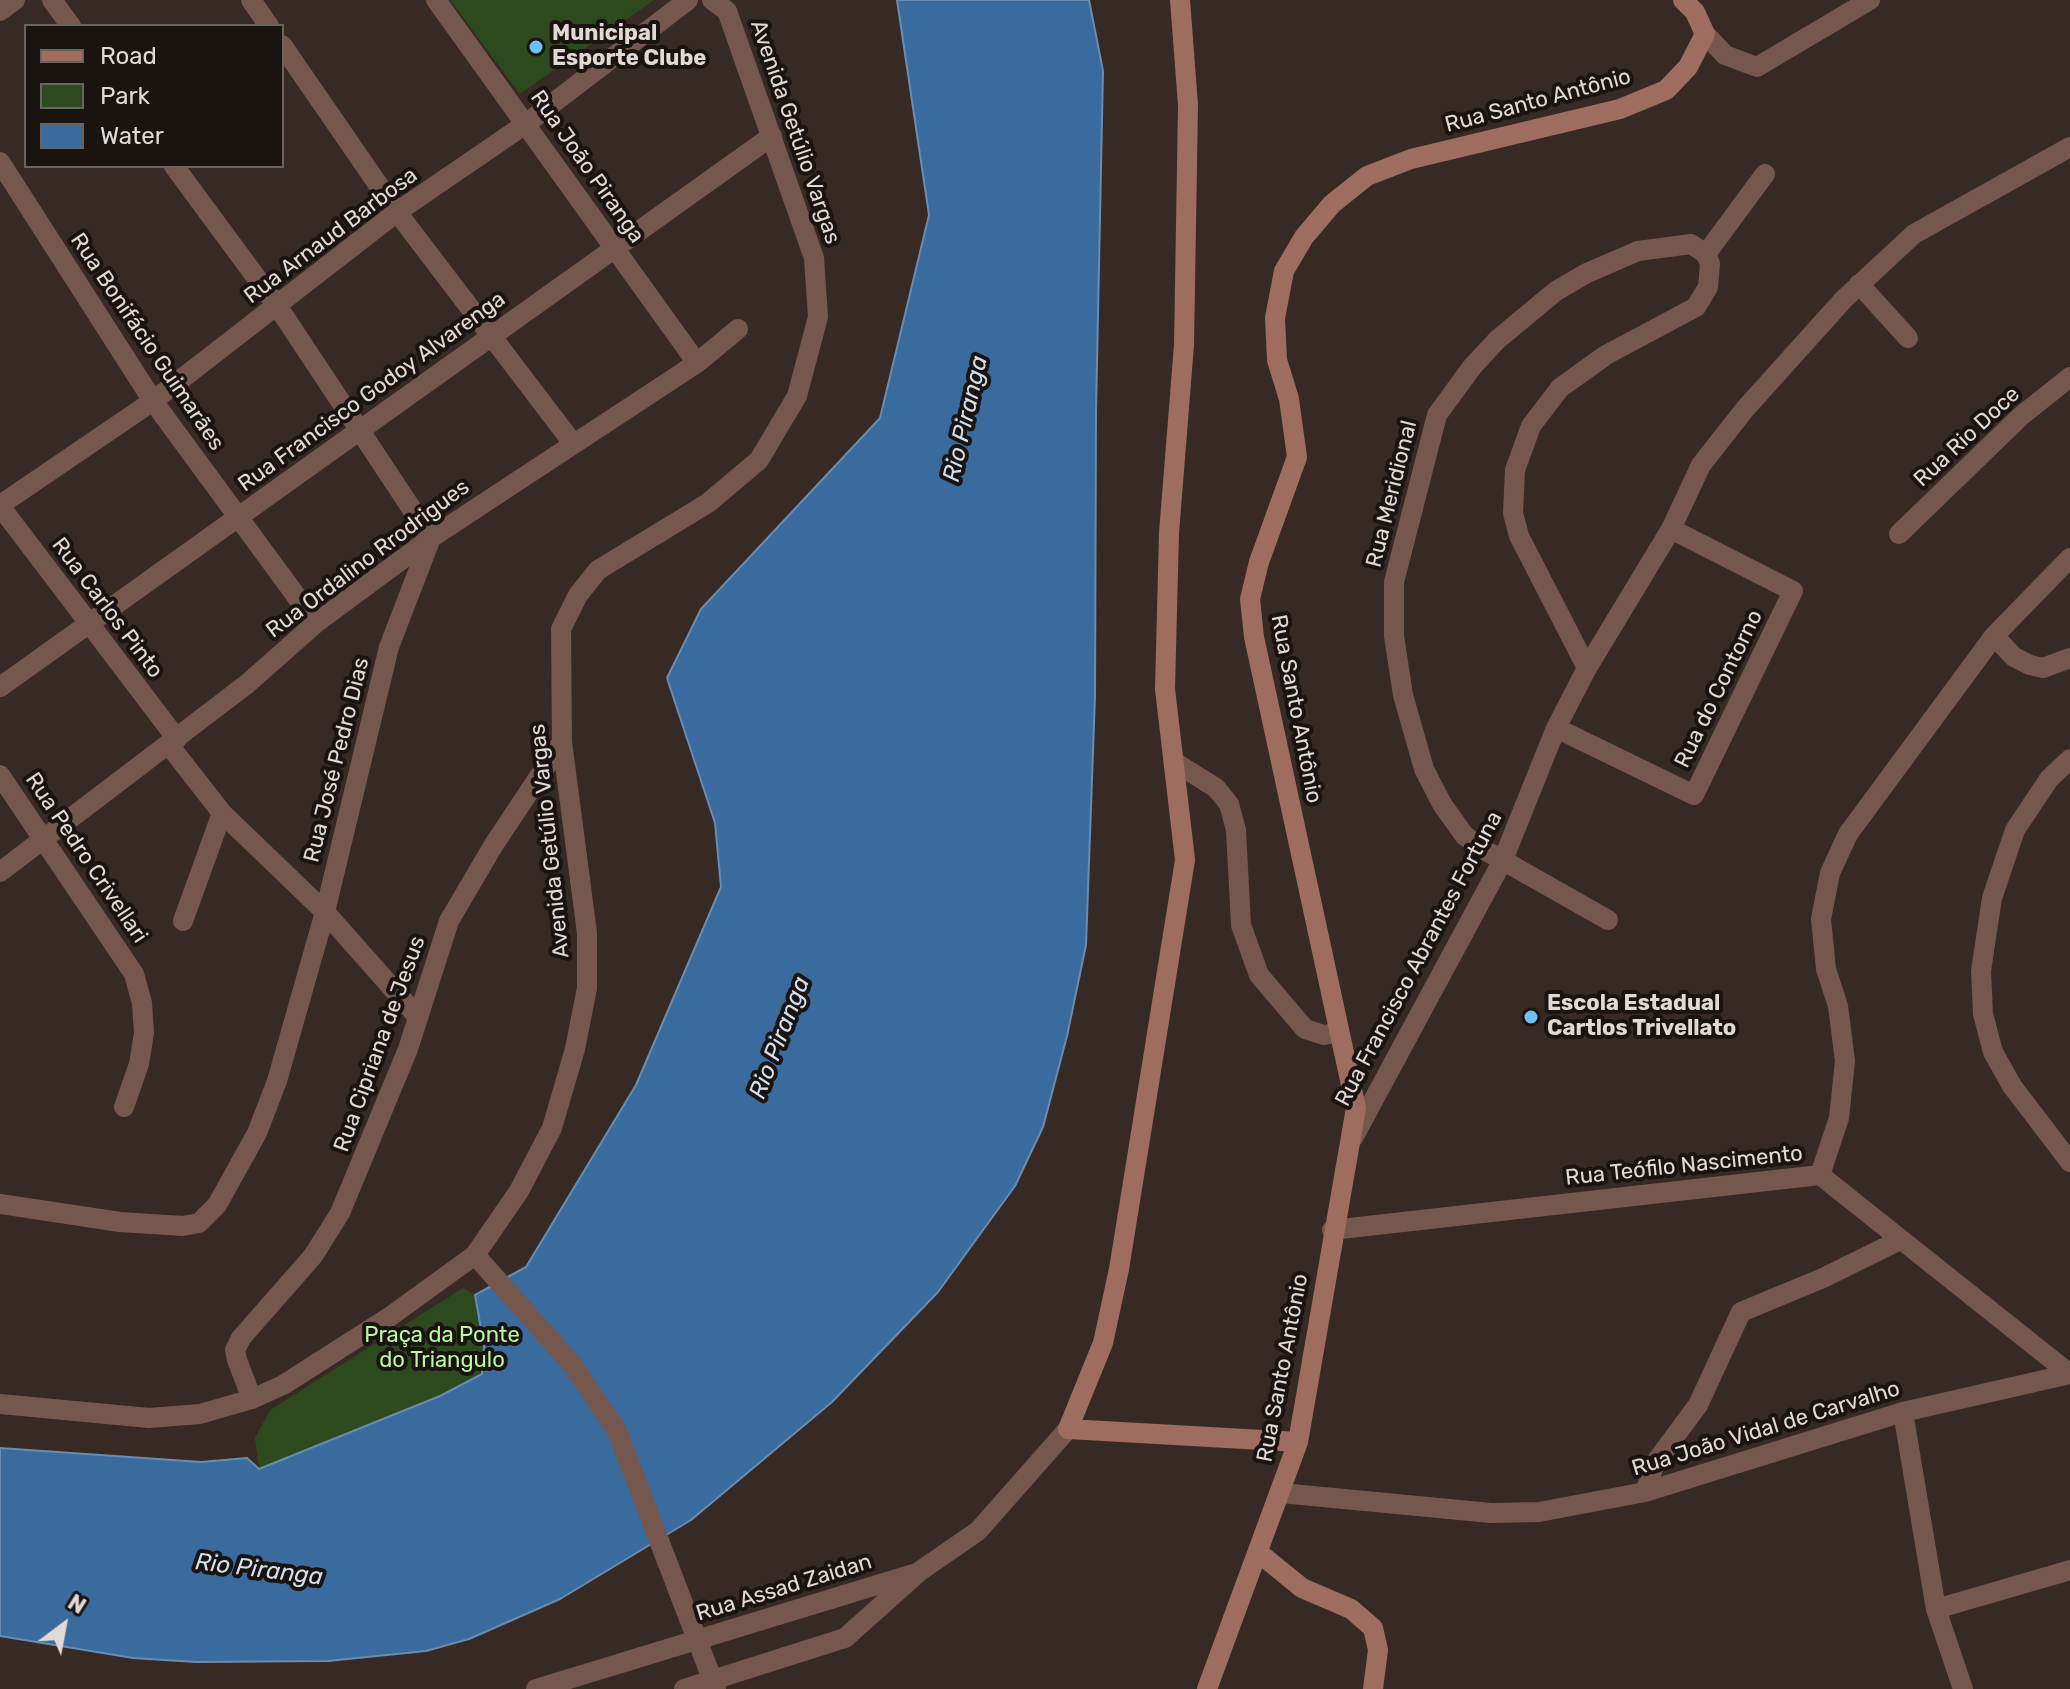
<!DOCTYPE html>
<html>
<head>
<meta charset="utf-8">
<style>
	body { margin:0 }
	#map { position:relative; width:2070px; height:1689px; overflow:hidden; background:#372a24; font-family:Rubik,sans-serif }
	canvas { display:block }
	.legend { position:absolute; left:24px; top:24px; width:260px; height:144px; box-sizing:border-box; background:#1a1411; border:2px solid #6a635f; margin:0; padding:10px 14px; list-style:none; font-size:24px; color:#e1d9d5 }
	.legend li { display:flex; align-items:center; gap:16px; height:40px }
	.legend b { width:40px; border:2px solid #6a635f }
	.north { position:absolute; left:24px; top:1585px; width:80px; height:80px; -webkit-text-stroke:6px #1a1411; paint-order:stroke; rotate:32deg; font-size:22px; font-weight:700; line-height:32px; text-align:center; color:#e1d9d5 }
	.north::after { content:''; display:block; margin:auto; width:28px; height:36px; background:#e1d9d5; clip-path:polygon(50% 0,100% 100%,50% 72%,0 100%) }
</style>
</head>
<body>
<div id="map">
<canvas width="2070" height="1689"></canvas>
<ul class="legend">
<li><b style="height:10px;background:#9e6d5f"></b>Road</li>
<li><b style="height:22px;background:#2d4a1e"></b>Park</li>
<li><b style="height:22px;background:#396b9f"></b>Water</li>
</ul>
<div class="north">N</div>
</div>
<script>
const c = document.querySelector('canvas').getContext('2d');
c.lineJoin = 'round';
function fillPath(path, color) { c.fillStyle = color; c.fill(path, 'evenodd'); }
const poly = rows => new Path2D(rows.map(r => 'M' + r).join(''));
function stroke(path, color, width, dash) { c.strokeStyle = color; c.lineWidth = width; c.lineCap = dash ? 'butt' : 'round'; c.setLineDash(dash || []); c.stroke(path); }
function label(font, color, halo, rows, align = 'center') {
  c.font = font + ' Rubik,sans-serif'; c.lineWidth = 8; c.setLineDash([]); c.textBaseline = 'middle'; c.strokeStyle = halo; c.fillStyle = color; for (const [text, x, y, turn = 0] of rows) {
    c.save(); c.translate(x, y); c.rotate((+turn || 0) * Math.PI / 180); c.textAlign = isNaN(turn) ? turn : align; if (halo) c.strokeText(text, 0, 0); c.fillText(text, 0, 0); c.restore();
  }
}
fillPath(poly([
	[450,0,654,0,520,94],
	[463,1288,475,1295,484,1346,482,1374,440,1396,259,1469,255,1438,270,1410]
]), '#2d4a1e');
const water = poly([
	[897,0,1089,0,1103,71,1096,411,1095,696,1086,945,1067,1036,1043,1127,1015,1186,938,1292,832,1402,691,1520,560,1599,469,1639,426,1651,328,1661,196,1662,133,1658,0,1636,0,1448,201,1462,247,1458,259,1469,440,1396,482,1374,484,1346,475,1295,526,1267,636,1085,721,887,715,823,667,678,701,609,880,418,929,215,897,0]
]);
fillPath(water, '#396b9f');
stroke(water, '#6b8caf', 2);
stroke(poly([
	[52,0,71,26],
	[251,0,269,26],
	[436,0,697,363],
	[0,11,15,0],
	[1705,34,1725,55,1757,67,1870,0],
	[282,45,397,212,572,442],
	[0,162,153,401,316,623],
	[174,166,278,307,431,538],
	[1706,254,1765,174],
	[1859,284,1908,338],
	[0,505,153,401,397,212,527,123,688,0],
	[0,506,177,739],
	[1899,534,2021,416,2070,377],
	[1994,636,2014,657,2030,665,2043,668,2070,658],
	[1587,668,1519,536,1513,513,1515,470,1531,426,1560,388,1606,355,1696,307,1708,287,1710,264,1706,254,1691,244,1638,251,1587,273,1556,291,1497,340,1472,367,1437,415,1394,582,1394,636,1403,695,1424,769,1442,804,1464,835,1481,848,1608,920],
	[0,687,772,136],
	[1556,728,1694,795,1793,591,1671,529],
	[169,745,222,813,325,912,417,1016],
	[2070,759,2049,779,2015,830,1992,898,1981,971,1983,1014,1993,1052,2012,1086,2070,1162],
	[1176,763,1216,788,1229,804,1236,830,1241,925,1259,975,1305,1029,1324,1035,1339,1032],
	[0,775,134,974,142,1003,144,1033,139,1064,124,1107],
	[0,872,247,684,316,623,431,538,697,363,738,329],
	[183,921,222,813],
	[1353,1138,1503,860,1556,728,1587,668,1671,529,1701,465,1745,409,1844,299,1914,234,2070,147],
	[1820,1175,1839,1118,1845,1061,1838,1006,1826,969,1821,919,1830,873,1848,834,1994,636,2070,558],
	[0,1204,120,1222,183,1226,199,1223,217,1205,257,1133,277,1081,325,912,389,647,431,538],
	[1332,1230,1820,1175,2070,1374],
	[475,1255,519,1191,552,1128,575,1049,587,988,587,933,562,742,561,629,578,595,598,570,708,503,759,460,797,396,818,317,814,258,727,11,712,0],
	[252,1399,237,1360,235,1350,241,1338,313,1256,340,1213,408,1049,449,921,493,846,562,742],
	[1903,1412,1936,1609,1963,1689],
	[1645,1492,1655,1463,1698,1405,1741,1312,1823,1278,1900,1240],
	[1281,1493,1491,1513,1539,1512,1645,1492,1903,1412,2070,1374],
	[1936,1609,2070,1570],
	[536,1689,913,1574],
	[684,1689,845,1638,920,1571,978,1531,1068,1429]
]), '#76574e', 20);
stroke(poly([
	[0,1404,149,1418,200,1414,252,1399,283,1385,388,1318,475,1255,572,1364,617,1431,716,1689]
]), '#76574e', 20);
stroke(poly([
	[1180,0,1188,105,1184,345,1169,533,1165,689,1185,860,1119,1269,1103,1343,1068,1429,1298,1442],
	[1259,1553,1302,1588,1351,1609,1373,1628,1378,1650,1373,1689],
	[1207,1689,1298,1442,1356,1108,1254,637,1250,599,1259,562,1297,457,1289,399,1277,360,1275,318,1284,271,1304,237,1332,204,1367,176,1411,159,1620,109,1666,90,1688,67,1705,34,1695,12,1683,0]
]), '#9e6d5f', 20);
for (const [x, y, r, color] of [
	[536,47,8,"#6ec2f3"],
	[1531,1017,8,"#6ec2f3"]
]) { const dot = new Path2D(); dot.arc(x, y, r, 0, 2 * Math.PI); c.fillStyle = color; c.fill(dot); stroke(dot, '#1a1411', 3); }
label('bold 22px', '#e1d9d5', '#1a1411', [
	["Municipal",552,34],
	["Esporte Clube",552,59],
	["Escola Estadual",1547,1004],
	["Cartlos Trivellato",1547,1029]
], 'left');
label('22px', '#e1d9d5', '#1a1411', [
	["Rua Santo Antônio",1538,101,-15],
	["Avenida Getúlio Vargas",795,132,71],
	["Rua João Piranga",587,167,55],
	["Rua Arnaud Barbosa",331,236,-37],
	["Rua Bonifácio Guimarães",147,342,56],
	["Rua Francisco Godoy Alvarenga",372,392,-36],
	["Rua Rio Doce",1967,437,-43],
	["Rua Meridional",1392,494,-76],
	["Rua Ordalino Rrodrigues",368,559,-37],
	["Rua Carlos Pinto",107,608,53],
	["Rua do Contorno",1719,689,-64],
	["Rua Santo Antônio",1296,709,79],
	["Rua José Pedro Dias",337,760,-76],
	["Avenida Getúlio Vargas",550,841,-96],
	["Rua Pedro Crivellari",86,858,56],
	["Rua Francisco Abrantes Fortuna",1419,959,-62],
	["Rua Cipriana de Jesus",380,1044,-70],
	["Rua Teófilo Nascimento",1684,1166,-6],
	["Rua Santo Antônio",1283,1368,-79],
	["Rua João Vidal de Carvalho",1766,1429,-17],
	["Rua Assad Zaidan",784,1588,-17]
]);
label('22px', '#bcf69f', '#1a1411', [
	["Praça da Ponte",442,1336],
	["do Triangulo",442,1361]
]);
label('italic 24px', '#d2dfef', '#1a1411', [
	["Rio Piranga",966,419,-77],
	["Rio Piranga",780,1038,-69],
	["Rio Piranga",259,1570,7]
]);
</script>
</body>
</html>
